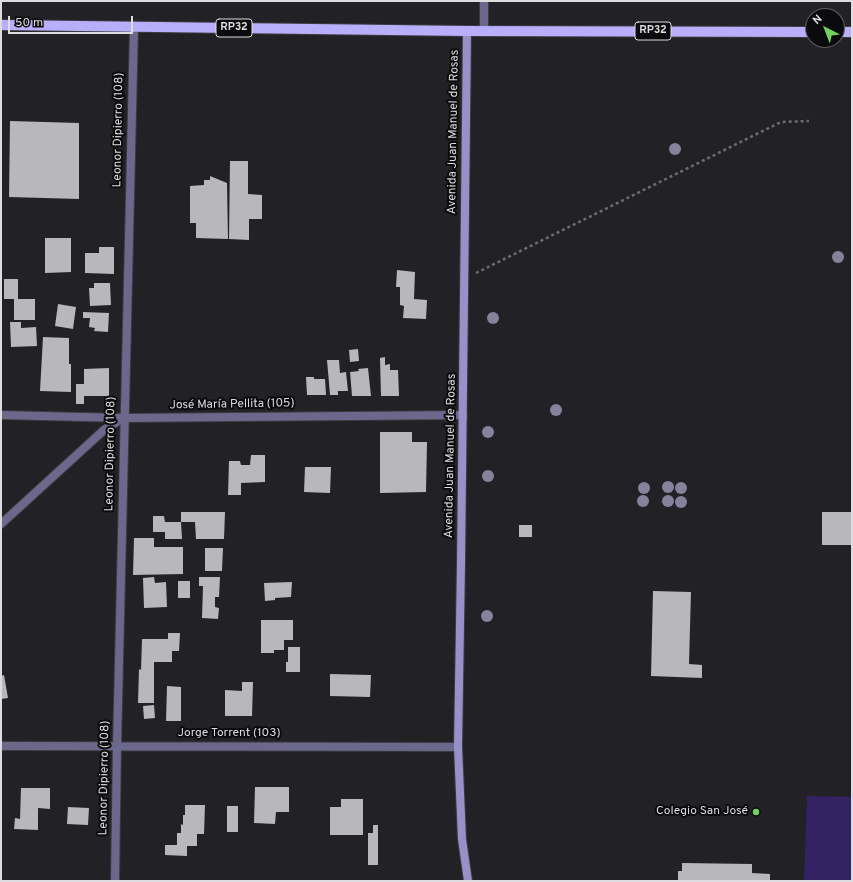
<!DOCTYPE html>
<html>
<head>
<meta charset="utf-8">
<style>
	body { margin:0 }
	#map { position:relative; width:853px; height:882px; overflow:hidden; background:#222125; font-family:Overpass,sans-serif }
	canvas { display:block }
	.frame { position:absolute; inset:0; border:2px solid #dddddf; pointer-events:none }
	.north { position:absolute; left:805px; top:8px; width:40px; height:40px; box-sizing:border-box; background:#0b0b0d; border:1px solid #5f5f61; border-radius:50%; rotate:318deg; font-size:11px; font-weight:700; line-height:16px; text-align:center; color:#dddddf }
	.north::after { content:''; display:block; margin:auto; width:14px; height:18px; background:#73d25d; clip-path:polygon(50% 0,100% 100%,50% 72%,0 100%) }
	.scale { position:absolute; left:8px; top:16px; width:125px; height:18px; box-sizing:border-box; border:2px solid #dddddf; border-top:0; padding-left:5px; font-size:12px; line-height:14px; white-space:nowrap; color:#dddddf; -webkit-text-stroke:3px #0b0b0d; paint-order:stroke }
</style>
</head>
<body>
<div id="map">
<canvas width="853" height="882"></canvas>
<div class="frame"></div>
<div class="north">N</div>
<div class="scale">50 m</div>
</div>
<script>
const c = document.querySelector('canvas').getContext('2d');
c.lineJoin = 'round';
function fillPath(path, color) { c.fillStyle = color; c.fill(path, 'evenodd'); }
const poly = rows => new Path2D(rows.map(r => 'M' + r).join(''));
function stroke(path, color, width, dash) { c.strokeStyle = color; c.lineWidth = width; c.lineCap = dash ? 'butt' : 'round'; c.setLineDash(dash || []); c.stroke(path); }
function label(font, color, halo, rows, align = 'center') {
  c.font = font + ' Overpass,sans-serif'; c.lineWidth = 4; c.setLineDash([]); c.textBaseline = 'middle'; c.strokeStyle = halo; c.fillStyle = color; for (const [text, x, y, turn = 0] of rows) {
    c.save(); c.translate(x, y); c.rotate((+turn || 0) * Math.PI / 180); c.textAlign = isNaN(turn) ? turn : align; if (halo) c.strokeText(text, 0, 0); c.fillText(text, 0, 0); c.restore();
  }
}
fillPath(poly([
	[807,796,852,797,852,881,804,881]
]), '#332364');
fillPath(poly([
	[10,121,79,123,79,199,9,197],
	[230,161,248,161,248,194,262,195,262,219,249,219,249,240,229,239],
	[210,176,227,183,228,239,196,238,196,223,190,223,190,186,204,185,204,180,210,180],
	[45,238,71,238,71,272,45,273],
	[99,247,114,247,114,274,85,273,85,253,99,253],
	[397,270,415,272,414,299,427,300,426,319,403,318,404,306,400,305,400,287,396,287],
	[4,279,18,279,18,299,35,299,35,320,14,320,14,299,4,299],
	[94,283,110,283,111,305,90,306,89,288,94,288],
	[58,304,76,307,73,329,55,326],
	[83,312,109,313,108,332,94,331,95,328,89,327,90,318,83,318],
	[10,322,21,322,21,328,36,327,37,346,11,347],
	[43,337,69,338,69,364,71,364,71,392,40,391],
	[358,349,359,361,350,362,349,350],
	[385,357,385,365,390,364,390,370,398,370,399,396,381,396,380,358],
	[327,360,339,360,340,373,346,372,348,391,338,391,338,395,330,395],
	[109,368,109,396,84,396,84,404,76,404,76,384,84,384,84,369],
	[368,368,371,396,352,396,350,372,359,371,358,369],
	[306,377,314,377,314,379,325,379,326,395,307,395],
	[380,432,412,432,412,442,427,442,426,492,380,493],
	[251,455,265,455,265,482,241,483,241,495,228,495,229,461,240,461,241,465,250,465],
	[305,467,331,467,330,493,304,492],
	[181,512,225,512,224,539,196,539,195,522,181,522],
	[822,512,852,512,852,545,822,545],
	[153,516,164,516,165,522,181,522,182,539,165,539,165,532,153,532],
	[519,525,532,525,532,537,519,537],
	[134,538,154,538,154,547,183,547,183,574,133,575],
	[205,548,223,548,222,571,205,571],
	[154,577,155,583,166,582,167,607,144,608,143,578],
	[199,577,220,577,219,597,215,597,215,607,219,608,218,619,202,618,203,586,199,586],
	[178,581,190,581,190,598,178,598],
	[292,582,291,597,275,598,275,600,265,601,264,583],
	[653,591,691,592,689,664,702,665,702,678,651,676],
	[261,620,293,620,293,640,284,640,284,650,274,650,274,653,261,653],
	[168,633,180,633,179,651,172,651,172,662,154,662,154,703,138,703,139,669,141,670,142,639,168,639],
	[288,647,300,647,300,672,286,672,286,662,288,662],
	[330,674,371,675,370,697,330,696],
	[4,675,8,698,1,699,1,676],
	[242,682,253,682,252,716,225,716,225,690,242,691],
	[167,686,181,687,181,721,166,721],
	[154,705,155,718,144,719,143,706],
	[255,787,289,787,289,812,276,812,275,824,254,823],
	[21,788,50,788,50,809,38,808,38,830,14,829,15,818,20,819],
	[341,799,363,799,363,835,330,835,330,807,341,807],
	[185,805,205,805,204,834,197,834,197,846,187,846,187,856,165,855,165,845,177,845,177,833,181,833,181,824,183,825,183,815,185,815],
	[227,806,238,806,238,832,227,832],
	[68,807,89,808,88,825,67,824],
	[373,825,378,825,378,865,368,865,368,833,373,833],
	[682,863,752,864,752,873,770,874,770,881,678,881,678,871,682,871]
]), '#b7b7bc');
const minor = poly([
	[484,31,484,1],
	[1,415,124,418,463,415],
	[1,524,104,430,123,418],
	[1,746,458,747],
	[115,881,117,745,134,27]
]);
const secondary = poly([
	[467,31,461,563,458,747,462,839,468,881]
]);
const primary = poly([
	[1,25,467,31,813,32],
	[837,32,852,32]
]);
stroke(minor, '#3c3b3f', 10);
stroke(secondary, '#3c3b3f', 10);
stroke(primary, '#3c3b3f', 12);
stroke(poly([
	[476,273,781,122,809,121]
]), '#6d6c70', 2.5, [3, 3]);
stroke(minor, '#6c688c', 8);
stroke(secondary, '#9790c9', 8);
stroke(primary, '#b8aef9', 10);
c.fillStyle = '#85829c';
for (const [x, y] of [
	[675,149],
	[838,257],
	[493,318],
	[556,410],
	[488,432],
	[488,476],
	[668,487],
	[644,488],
	[681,488],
	[643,501],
	[668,501],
	[681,502],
	[487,616]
]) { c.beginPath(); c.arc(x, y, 6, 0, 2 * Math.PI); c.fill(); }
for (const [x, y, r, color] of [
	[756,812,4,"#73d25d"]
]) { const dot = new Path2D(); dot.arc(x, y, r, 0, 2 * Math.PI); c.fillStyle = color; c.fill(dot); stroke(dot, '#0b0b0d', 1.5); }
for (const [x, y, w] of [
	[234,28,36],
	[653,31,36]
]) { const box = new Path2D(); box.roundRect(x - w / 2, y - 9, w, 18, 3); c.fillStyle = '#0b0b0d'; c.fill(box); stroke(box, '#dddddf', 1); }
label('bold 11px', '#dddddf', null, [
	["RP32",234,28],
	["RP32",653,31]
]);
label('12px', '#dddddf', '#0b0b0d', [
	["Leonor Dipierro (108)",119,130,-89],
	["Avenida Juan Manuel de Rosas",454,132,-89],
	["José María Pellita (105)",232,405,-1],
	["Leonor Dipierro (108)",111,454,-89],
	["Avenida Juan Manuel de Rosas",451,456,-89],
	["Jorge Torrent (103)",229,734],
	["Leonor Dipierro (108)",105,778,-89]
]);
label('12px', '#dddddf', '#0b0b0d', [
	["Colegio San José",748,812]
], 'right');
</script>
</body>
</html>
